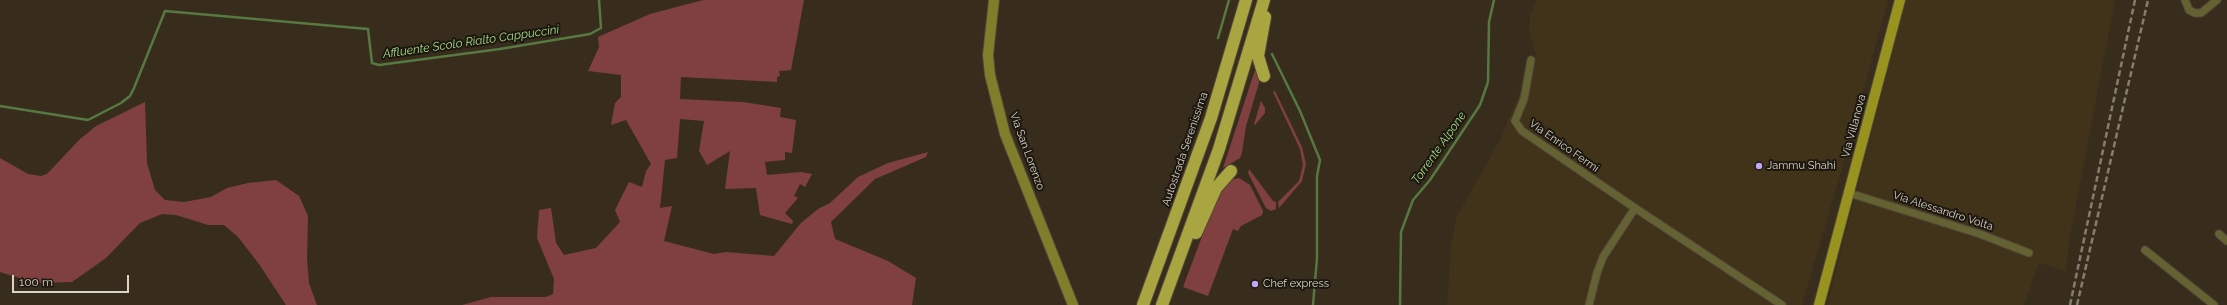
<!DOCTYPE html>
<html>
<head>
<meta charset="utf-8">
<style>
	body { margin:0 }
	#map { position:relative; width:2227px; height:305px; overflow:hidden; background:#382d1c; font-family:Raleway,sans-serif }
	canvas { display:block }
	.scale { position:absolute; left:12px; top:275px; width:117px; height:18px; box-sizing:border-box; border:2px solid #dad3c8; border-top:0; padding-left:5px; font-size:12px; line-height:14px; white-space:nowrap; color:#dad3c8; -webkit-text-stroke:3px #1c170f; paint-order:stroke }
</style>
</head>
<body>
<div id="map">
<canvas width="2227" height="305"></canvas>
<div class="scale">100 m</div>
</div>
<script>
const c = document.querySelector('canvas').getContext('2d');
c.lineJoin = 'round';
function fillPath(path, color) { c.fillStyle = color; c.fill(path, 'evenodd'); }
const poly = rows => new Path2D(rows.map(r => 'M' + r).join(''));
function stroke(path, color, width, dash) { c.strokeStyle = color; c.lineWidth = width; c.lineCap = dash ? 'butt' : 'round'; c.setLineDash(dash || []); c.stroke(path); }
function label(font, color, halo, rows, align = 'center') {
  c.font = font + ' Raleway,sans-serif'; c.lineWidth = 4; c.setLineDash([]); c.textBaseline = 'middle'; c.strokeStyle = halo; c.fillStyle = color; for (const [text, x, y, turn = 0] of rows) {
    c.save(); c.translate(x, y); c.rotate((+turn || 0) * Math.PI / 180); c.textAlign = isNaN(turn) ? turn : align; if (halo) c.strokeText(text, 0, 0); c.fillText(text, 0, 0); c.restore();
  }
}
fillPath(poly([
	[1536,0,1888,0,1849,144,1802,305,1447,305,1451,244,1457,216,1500,140,1536,54,1529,32,1530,16],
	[1906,0,2115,0,2069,242,2066,272,2039,262,2024,305,1827,305]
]), '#41321a');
fillPath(poly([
	[703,0,804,0,791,70,779,71,780,76,777,77,777,82,681,77,680,99,743,102,781,108,780,117,796,120,792,153,785,152,785,160,765,162,767,175,801,172,812,174,805,187,800,184,794,196,798,198,785,213,793,221,792,224,760,215,756,188,725,189,730,151,707,165,699,151,704,121,680,119,677,158,665,160,660,208,672,206,664,241,714,254,726,252,774,256,801,223,818,209,830,203,858,177,888,163,928,152,926,157,875,179,831,222,835,239,888,261,916,278,912,305,462,305,491,297,546,297,553,294,554,279,537,238,539,210,551,208,556,243,564,255,596,248,620,222,615,210,629,182,642,187,646,171,651,164,626,120,611,125,615,103,621,97,621,75,588,71,599,47,598,37,650,14],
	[1255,70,1259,74,1259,83,1246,126,1242,153,1240,158,1223,168],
	[1275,91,1302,147,1306,164,1302,181,1279,208,1278,202,1299,181,1303,165,1300,149,1273,92],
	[1261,101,1265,108,1265,113,1255,125,1254,124],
	[145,102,147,163,155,190,165,200,184,202,211,197,227,188,248,183,276,180,299,196,308,216,307,259,309,283,317,305,286,305,259,264,238,237,224,225,208,225,176,215,162,214,140,223,106,258,72,282,36,283,0,272,0,158,28,174,41,176,47,174,79,140,96,126],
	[1249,169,1273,201,1276,202,1276,209,1271,211,1266,208,1248,173],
	[1239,178,1250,185,1263,211,1262,215,1241,226,1238,231,1233,229,1208,296,1183,287,1218,194,1229,180]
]), '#80403f');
stroke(poly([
	[1218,38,1229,0],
	[1272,54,1300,111,1320,160,1317,176,1317,258,1313,305],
	[0,106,88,120,121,103,130,96,134,88,165,11,368,29,372,63,379,65,500,49,590,34,601,28,599,0],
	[1400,305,1401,232,1413,200,1430,180,1480,105,1488,82,1489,22,1494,0]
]), '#557941', 2.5);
const street = poly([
	[2185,0,2189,10,2195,13,2201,13,2217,0],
	[1531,60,1524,99,1515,121,1522,131,1635,208],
	[1849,193,1980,234,2029,253],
	[2219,234,2227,241],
	[2145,250,2214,305],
	[1589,305,1597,273,1603,257,1635,208,1782,305]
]);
const secondary = poly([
	[994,0,988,55,990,75,1005,134,1073,305]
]);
const primary = poly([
	[1819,305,1900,0]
]);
const highway = poly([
	[1264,76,1258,56,1265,17],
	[1196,233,1216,188,1231,171],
	[1143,305,1211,118,1246,0],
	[1162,305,1219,149,1264,0]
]);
stroke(street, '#524838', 9);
stroke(secondary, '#524838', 12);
stroke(primary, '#524838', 12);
stroke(highway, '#524838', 14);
stroke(street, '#646232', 7);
stroke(secondary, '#817e2b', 10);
stroke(primary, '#97931e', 10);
stroke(highway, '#a9a541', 12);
stroke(poly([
	[2070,305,2135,0],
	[2077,305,2148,0]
]), '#867d6f', 2.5, [6, 3]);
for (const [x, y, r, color] of [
	[1759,166,4,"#c0a8f4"],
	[1255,284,4,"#c0a8f4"]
]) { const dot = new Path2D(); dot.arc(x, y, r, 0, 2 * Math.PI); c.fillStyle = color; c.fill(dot); stroke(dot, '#1c170f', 1.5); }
label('11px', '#dad3c8', '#1c170f', [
	["Via Villanova",1854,126,-75],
	["Via Enrico Fermi",1564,146,35],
	["Autostrada Serenissima",1185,149,-71],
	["Via San Lorenzo",1027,151,70],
	["Via Alessandro Volta",1943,211,18]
]);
label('11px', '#dad3c8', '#1c170f', [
	["Jammu Shahi",1767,166],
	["Chef express",1263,284]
], 'left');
label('italic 12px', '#a5da88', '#1c170f', [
	["Affluente Scolo Rialto Cappuccini",471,42,-8],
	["Torrente Alpone",1439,148,-55]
]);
</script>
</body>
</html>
